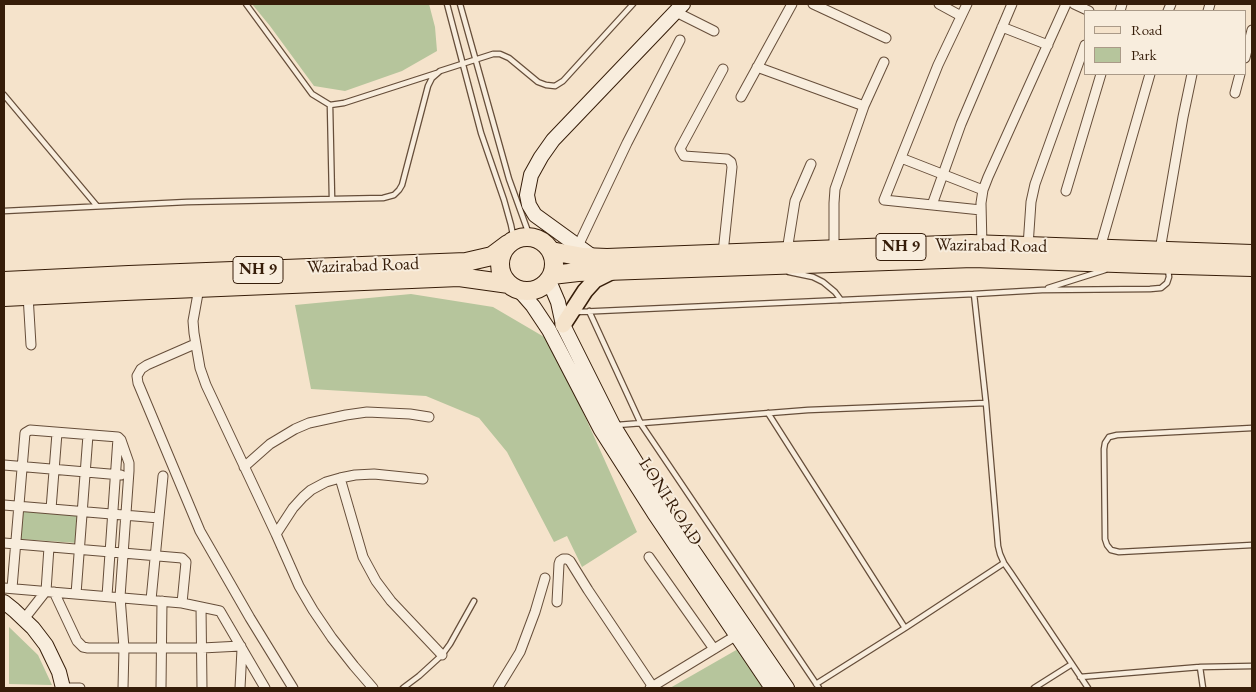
<!DOCTYPE html>
<html>
<head>
<meta charset="utf-8">
<style>
	body { margin:0 }
	#map { position:relative; width:1256px; height:692px; overflow:hidden; background:#f5e3cb; font-family:"EB Garamond",serif }
	canvas { display:block }
	.frame { position:absolute; inset:0; border:5px solid #361d09; pointer-events:none }
	.legend { position:absolute; left:1084px; top:10px; width:162px; height:65px; box-sizing:border-box; background:#f8eddd; border:1px solid #aa9a88; margin:0; padding:6px 9px; list-style:none; font-size:15px; color:#361d09 }
	.legend li { display:flex; align-items:center; gap:10px; height:25px }
	.legend b { width:25px; border:1px solid #aa9a88 }
</style>
</head>
<body>
<div id="map">
<canvas width="1256" height="692"></canvas>
<div class="frame"></div>
<ul class="legend">
<li><b style="height:6px;background:#f5e3cb"></b>Road</li>
<li><b style="height:14px;background:#b6c59c"></b>Park</li>
</ul>
</div>
<script>
const c = document.querySelector('canvas').getContext('2d');
c.lineJoin = 'round';
function fillPath(path, color) { c.fillStyle = color; c.fill(path, 'evenodd'); }
const poly = rows => new Path2D(rows.map(r => 'M' + r).join(''));
function stroke(path, color, width, dash) { c.strokeStyle = color; c.lineWidth = width; c.lineCap = dash ? 'butt' : 'round'; c.setLineDash(dash || []); c.stroke(path); }
function label(font, color, halo, rows, align = 'center') {
  c.font = font + ' "EB Garamond",serif'; c.lineWidth = 4; c.setLineDash([]); c.textBaseline = 'middle'; c.strokeStyle = halo; c.fillStyle = color; for (const [text, x, y, turn = 0] of rows) {
    c.save(); c.translate(x, y); c.rotate((+turn || 0) * Math.PI / 180); c.textAlign = isNaN(turn) ? turn : align; if (halo) c.strokeText(text, 0, 0); c.fillText(text, 0, 0); c.restore();
  }
}
fillPath(poly([
	[252,4,429,4,435,27,437,51,402,71,345,91,314,86,270,26],
	[411,294,493,307,551,341,637,532,582,567,567,536,554,542,507,452,479,418,426,396,311,389,295,305],
	[21,509,79,513,77,543,19,539],
	[9,627,38,655,52,685,9,684],
	[738,649,768,688,670,688]
]), '#b6c59c');
const lane = poly([
	[246,4,312,94,330,105,344,103,437,73],
	[447,4,481,133,504,200,511,225,514,240],
	[460,4,509,179,530,237],
	[4,95,97,206],
	[330,105,332,199],
	[4,211,187,202,383,198,394,195,399,190,402,185,428,86,432,78,440,71,493,54,500,54,509,58,538,82,546,85,555,86,563,81,633,4],
	[789,272,813,277,823,282,835,292,841,300],
	[1048,288,1105,270],
	[974,294,986,403,998,546,1000,554,1004,563,1011,573,1088,688],
	[589,311,641,424,819,688],
	[577,312,974,294,1042,290,1150,289,1161,288,1167,283,1169,277,1168,269],
	[768,413,905,628],
	[617,425,808,410,986,403],
	[1252,428,1117,435,1109,437,1105,443,1104,449,1105,539,1107,545,1111,550,1119,552,1252,545],
	[1200,667,1203,688],
	[1080,677,1200,667,1252,666],
	[816,684,905,628,1004,563],
	[403,688,419,676,442,655,450,644,474,601],
	[1034,688,1072,664]
]);
const street = poly([
	[813,4,886,38],
	[939,4,961,16],
	[967,4,938,65,884,200,981,210],
	[1074,4,1089,11],
	[1120,11,1122,4],
	[1168,11,1171,4],
	[1208,11,1210,4],
	[676,12,714,31],
	[1002,27,1048,45],
	[1245,58,1252,30],
	[757,67,864,106],
	[723,69,682,145,680,149,684,156,727,159,731,162,732,167,723,253],
	[1235,93,1240,74],
	[741,97,792,4],
	[901,158,983,190],
	[1066,191,1101,74],
	[932,205,961,124,1012,4],
	[578,246,627,143,680,40],
	[982,246,981,203,983,190,988,177,1066,4],
	[1028,246,1031,202,1035,184,1085,45],
	[1100,248,1150,74],
	[1160,250,1183,117,1192,74],
	[787,251,795,201,811,164],
	[834,253,834,203,835,189,864,106,884,62],
	[199,288,193,321,194,333,200,368,206,385,276,534,299,586,313,610,332,638,354,666,373,688],
	[28,295,31,345],
	[195,344,147,365,141,369,137,376,138,383,200,531,250,618,293,688],
	[4,465,121,475],
	[244,467,270,444,295,429,309,423,346,415,367,412,410,414,429,417],
	[340,478,363,557,376,581,391,601,442,655],
	[4,505,159,518],
	[51,509,57,433],
	[276,534,293,508,303,497,311,490,326,482,340,478,355,475,374,474,423,479],
	[4,543,182,558,186,562,182,603],
	[649,557,714,649],
	[4,588,182,603,220,611,265,688],
	[12,588,25,433,30,430,118,437,121,440,129,463,129,471,120,597,124,648,123,688],
	[54,592,77,641,83,647,88,648,202,648,241,646],
	[76,594,88,435],
	[107,596,118,438],
	[151,600,163,476],
	[557,602,559,564,560,561,563,559,567,559,570,561,588,590,653,687],
	[201,607,202,688],
	[24,619,46,591,49,547],
	[63,688,80,688],
	[161,688,162,601],
	[240,688,242,649],
	[498,688,520,652,535,612,545,578],
	[650,688,737,635]
]);
const secondary = poly([
	[593,257,535,215,529,205,527,195,531,175,541,157,553,140,683,4],
	[549,281,558,302,563,325,613,425,666,511,787,688],
	[519,290,533,306,549,330,601,430,654,513,772,688],
	[4,602,14,610,33,628,46,645,59,672,63,688]
]);
const primary = poly([
	[563,325,585,291,595,280,613,271]
]);
const highway = poly([
	'500 264a27 27 0 1 1 54 0a27 27 0 1 1-54 0Z',
	[551,251,583,257,607,258,971,244,1252,254],
	[552,275,578,272,973,258,1145,264,1252,267],
	[4,281,129,275,466,262,492,256,508,244],
	[4,297,125,291,459,277,509,284]
]);
stroke(lane, '#664e3a', 7);
stroke(street, '#664e3a', 11);
stroke(secondary, '#361d09', 16);
stroke(primary, '#361d09', 18);
stroke(highway, '#361d09', 20);
stroke(lane, '#f8eddd', 4.5);
stroke(street, '#f8eddd', 9);
stroke(secondary, '#f8eddd', 14);
stroke(primary, '#f5e3cb', 15);
stroke(highway, '#f5e3cb', 18);
for (const [x, y, w] of [
	[901,247,50],
	[258,270,50]
]) { const box = new Path2D(); box.roundRect(x - w / 2, y - 13.5, w, 27, 4); c.fillStyle = '#f8eddd'; c.fill(box); stroke(box, '#361d09', 1); }
label('bold 16px', '#361d09', null, [
	["NH 9",901,247],
	["NH 9",258,270]
]);
label('18px', '#361d09', '#f8eddd', [
	["Wazirabad Road",991,246,1],
	["Wazirabad Road",363,266,-2],
	["LONI ROAD",670,502,57]
]);
</script>
</body>
</html>
